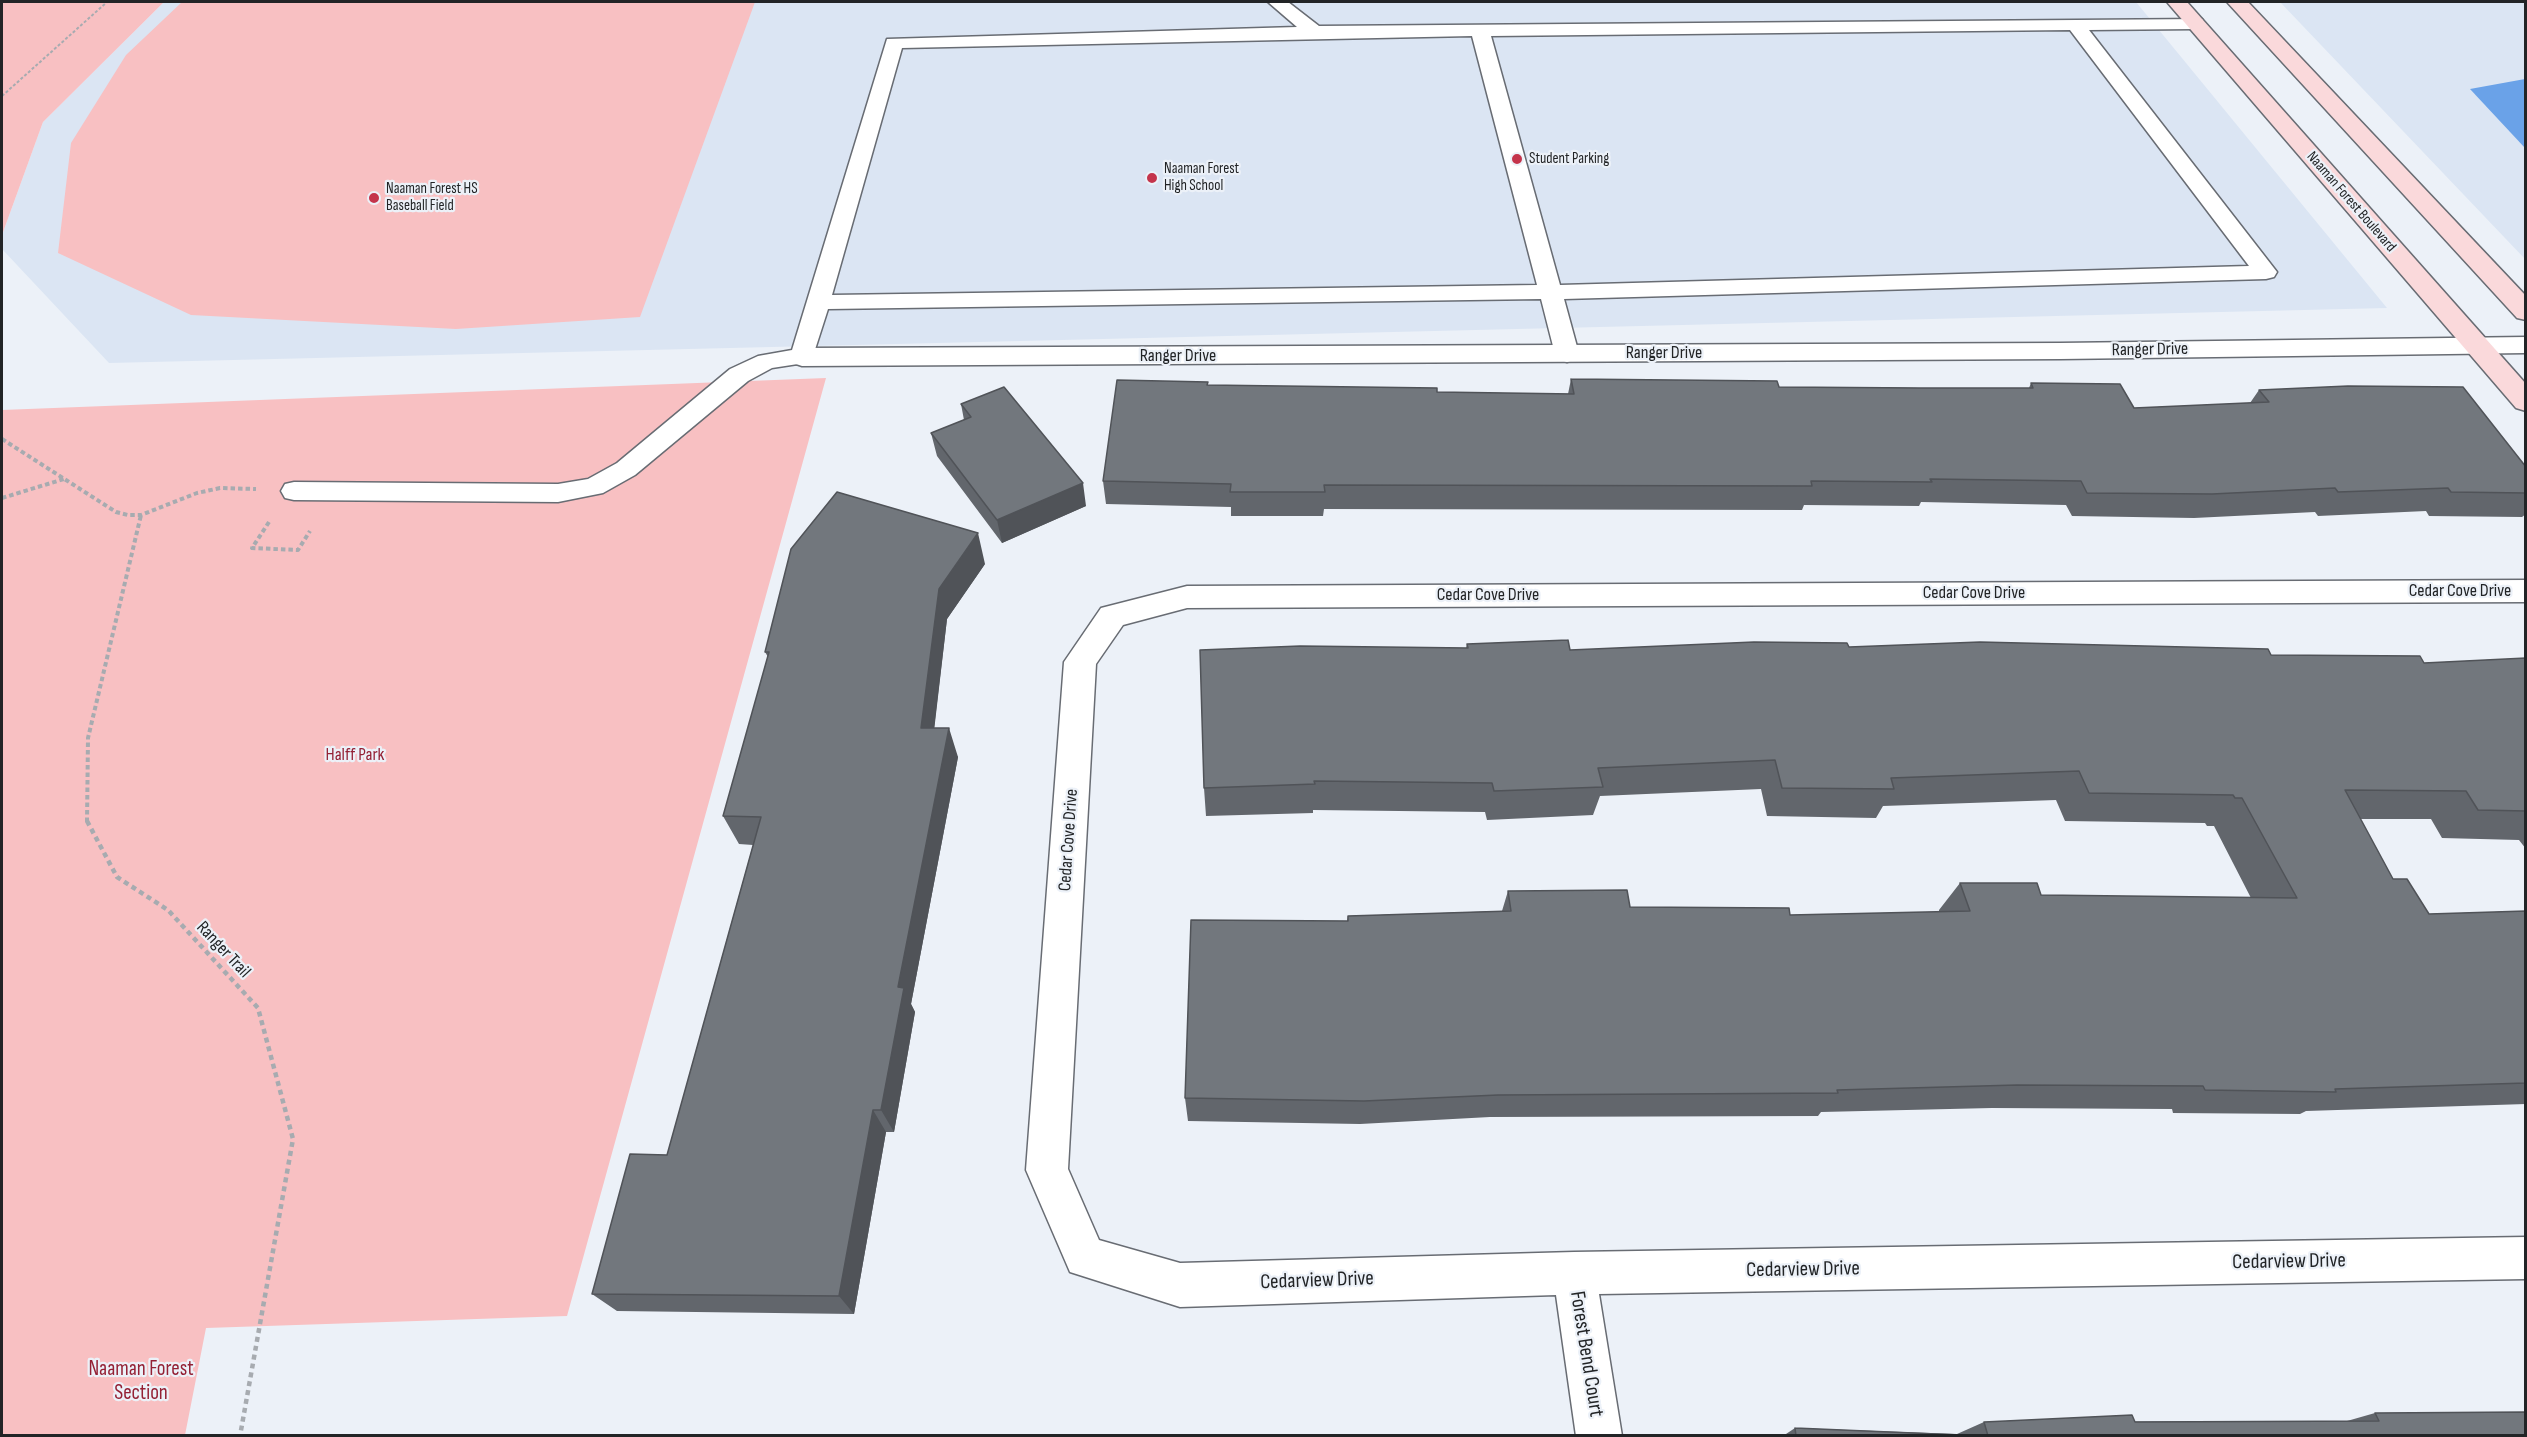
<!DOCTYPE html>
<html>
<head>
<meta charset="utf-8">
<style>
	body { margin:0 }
	#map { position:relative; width:2527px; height:1437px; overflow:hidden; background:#ecf1f8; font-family:"Sofia Sans Condensed",sans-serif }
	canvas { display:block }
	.frame { position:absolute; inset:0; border:3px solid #222426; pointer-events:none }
</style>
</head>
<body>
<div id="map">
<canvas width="2527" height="1437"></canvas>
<div class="frame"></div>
</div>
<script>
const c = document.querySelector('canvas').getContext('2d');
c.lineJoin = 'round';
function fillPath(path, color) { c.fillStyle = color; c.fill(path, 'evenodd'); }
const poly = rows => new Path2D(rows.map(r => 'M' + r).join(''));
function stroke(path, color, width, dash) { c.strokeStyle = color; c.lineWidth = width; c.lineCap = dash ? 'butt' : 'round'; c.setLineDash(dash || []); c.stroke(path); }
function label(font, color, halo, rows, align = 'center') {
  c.font = font + ' "Sofia Sans Condensed",sans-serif'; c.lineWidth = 4.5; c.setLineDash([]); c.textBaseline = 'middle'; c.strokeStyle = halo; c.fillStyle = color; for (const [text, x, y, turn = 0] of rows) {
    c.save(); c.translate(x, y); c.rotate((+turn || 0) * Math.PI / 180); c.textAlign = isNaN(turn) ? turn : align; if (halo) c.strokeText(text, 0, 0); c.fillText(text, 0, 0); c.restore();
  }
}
fillPath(poly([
	[164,2,2136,2,2387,308,109,363,2,249,2,235,43,122],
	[2280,2,2525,2,2525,259]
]), '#dbe5f3');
fillPath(poly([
	[2,2,164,2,43,122,2,235],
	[182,2,755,2,640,317,456,329,191,315,58,253,71,143,126,55],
	[826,378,567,1316,206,1328,185,1435,2,1435,2,410]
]), '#f8c0c2');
fillPath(poly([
	[2525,79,2526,79,2525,148,2470,89]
]), '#6aa2e8');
const lane = poly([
	[1268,2,1288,2,1319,26,2202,19,2204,23,2202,27,2195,29,2089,30,2277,272,2274,277,2266,279,1564,299,1579,354,1576,359,1567,362,1558,359,1555,354,1541,299,828,309,811,362,772,368,748,381,635,475,603,493,558,502,294,500,285,498,281,491,285,484,294,482,558,484,588,479,617,463,730,369,758,356,792,350,887,39,1297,27,1268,2],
	[2070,30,2249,266,1560,285,1491,36,2070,30],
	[1472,36,1537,285,832,295,902,48,1472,36]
]);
const street = poly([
	[2526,337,2526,353,2060,359,802,366,793,363,789,357,793,351,802,348,2060,343,2526,337],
	[2526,580,2526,602,1187,608,1123,625,1096,664,1068,1169,1099,1240,1180,1263,1574,1252,2526,1237,2526,1279,1599,1294,1622,1436,1576,1436,1556,1295,1180,1307,1070,1272,1026,1170,1064,662,1101,608,1187,586,2526,580]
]);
const secondary = poly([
	[2167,2,2187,2,2526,384,2526,411,2516,408,2167,2],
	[2227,2,2248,2,2526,296,2526,320,2517,318,2227,2]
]);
stroke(lane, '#686c73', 3);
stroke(street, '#686c73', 3);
stroke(secondary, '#686c73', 3);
stroke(poly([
	[2,96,107,2]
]), '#a7abb0', 2, [3, 2]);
stroke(poly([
	[2,439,116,512,128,515,141,515,197,493,220,488,256,489],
	[2,498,64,479],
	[269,522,252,548,298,550,310,531],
	[87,822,88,738,141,515]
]), '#a7abb0', 4, [4.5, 3]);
stroke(poly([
	[87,821,117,877,168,910,258,1008,293,1139,240,1436]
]), '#a7abb0', 4.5, [5, 4]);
fillPath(lane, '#fff');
fillPath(street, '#fff');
fillPath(secondary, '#fad9db');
fillPath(poly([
	[1571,379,1779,387,1920,388,2029,388,2031,383,2134,408,2250,403,2259,390,2526,467,2526,514,2522,517,2429,516,2426,511,2318,516,2315,512,2194,518,2072,516,2066,505,1921,502,1919,506,1804,505,1802,510,1324,509,1323,516,1231,516,1231,507,1106,504,1103,481,1208,385,1437,392,1568,394],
	[961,404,1086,506,1002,543,937,456,931,433,964,420],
	[985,564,947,619,934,728,958,757,911,1004,915,1012,894,1132,886,1132,854,1314,617,1311,592,1294,667,1155,753,845,739,844,723,816,768,657,765,652],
	[1467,644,1570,650,1849,647,2271,655,2424,663,2526,658,2526,849,2519,840,2442,838,2431,819,2360,819,2393,879,2429,914,2526,911,2526,1104,2306,1111,2300,1114,2173,1113,2172,1109,1992,1108,1821,1112,1818,1116,1490,1117,1360,1124,1188,1121,1185,1098,1347,921,1348,916,1502,911,1508,891,1630,907,1790,915,1939,912,1939,910,1960,883,2041,895,2251,898,2214,826,2207,826,2205,823,2065,821,2056,800,1883,806,1876,818,1767,816,1761,789,1600,796,1593,815,1487,820,1485,812,1313,810,1313,813,1206,816,1204,788,1466,648],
	[2375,1413,2526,1436,1783,1436,1795,1428,1957,1434,1984,1422,2347,1421]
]), '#62666c');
fillPath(poly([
	[1083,483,1086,506,1002,543,997,520],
	[978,533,985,564,947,619,931,757,921,728,939,589],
	[949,728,958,757,911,1004,915,1012,894,1132,881,1110,898,987],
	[873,1110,886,1132,854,1314,839,1296]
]), '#505358');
const building = poly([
	[1571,379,1777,381,1779,387,1920,388,2033,388,2031,383,2120,384,2134,408,2269,402,2259,390,2348,386,2463,387,2526,467,2526,493,2451,492,2448,488,2338,492,2335,488,2212,494,2087,493,2081,481,1930,479,1932,482,1811,481,1812,486,1324,485,1325,492,1230,492,1231,484,1103,481,1117,380,1208,382,1207,385,1437,388,1437,392,1574,394,1571,379],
	[1004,387,1083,483,997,520,931,433,971,417,961,404,1004,387],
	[837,492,978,533,939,589,921,728,949,728,898,987,904,988,881,1110,873,1110,839,1296,592,1294,630,1154,667,1155,761,817,723,816,769,652,765,652,791,549,837,492],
	[1568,640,1570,650,1754,642,1847,643,1849,647,1980,642,2268,649,2271,655,2420,656,2424,663,2526,658,2526,811,2478,810,2466,791,2345,790,2393,879,2407,879,2429,914,2526,911,2526,1083,2335,1089,2336,1092,2205,1090,2203,1086,2017,1085,1837,1090,1838,1093,1498,1095,1364,1101,1185,1098,1191,920,1348,921,1348,916,1511,911,1508,891,1627,890,1630,907,1789,908,1790,915,1970,911,1960,883,2037,883,2041,895,2297,898,2242,798,2235,798,2233,795,2089,793,2079,771,1891,778,1894,789,1782,788,1775,760,1598,768,1603,787,1494,791,1492,783,1314,781,1315,784,1204,788,1200,650,1300,646,1468,648,1467,644,1568,640],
	[2526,1412,2526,1436,1988,1436,1984,1422,2132,1415,2135,1422,2379,1421,2375,1413,2526,1412],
	[1795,1428,1984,1436,1796,1436,1795,1428]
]);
fillPath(building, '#72777d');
stroke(building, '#505358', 1.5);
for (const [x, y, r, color] of [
	[1517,159,6,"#c4344b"],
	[1152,178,6,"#c4344b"],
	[374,198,6,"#c4344b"]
]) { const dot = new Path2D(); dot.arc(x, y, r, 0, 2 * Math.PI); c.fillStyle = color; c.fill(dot); stroke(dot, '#ecf1f8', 2); }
label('15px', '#222426', '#ecf1f8', [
	["Student Parking",1529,159],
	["Naaman Forest",1164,169],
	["High School",1164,186],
	["Naaman Forest HS",386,189],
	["Baseball Field",386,206]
], 'left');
label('15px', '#222426', '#ecf1f8', [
	["Naaman Forest Boulevard",2351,202,49]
]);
label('18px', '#222426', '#ecf1f8', [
	["Ranger Drive",2150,350,-1],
	["Ranger Drive",1664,353],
	["Ranger Drive",1178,356],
	["Cedar Cove Drive",2460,591],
	["Cedar Cove Drive",1974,593],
	["Cedar Cove Drive",1488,595],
	["Cedar Cove Drive",1069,840,-86],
	["Ranger Trail",223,950,47]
]);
label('18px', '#942135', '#ecf1f8', [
	["Halff Park",355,755]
]);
label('21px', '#222426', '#ecf1f8', [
	["Cedarview Drive",2289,1262,-1],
	["Cedarview Drive",1803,1270,-1],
	["Cedarview Drive",1317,1281,-2],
	["Forest Bend Court",1586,1354,81]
]);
label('21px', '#942135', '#ecf1f8', [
	["Naaman Forest",141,1370],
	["Section",141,1394]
]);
</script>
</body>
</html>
